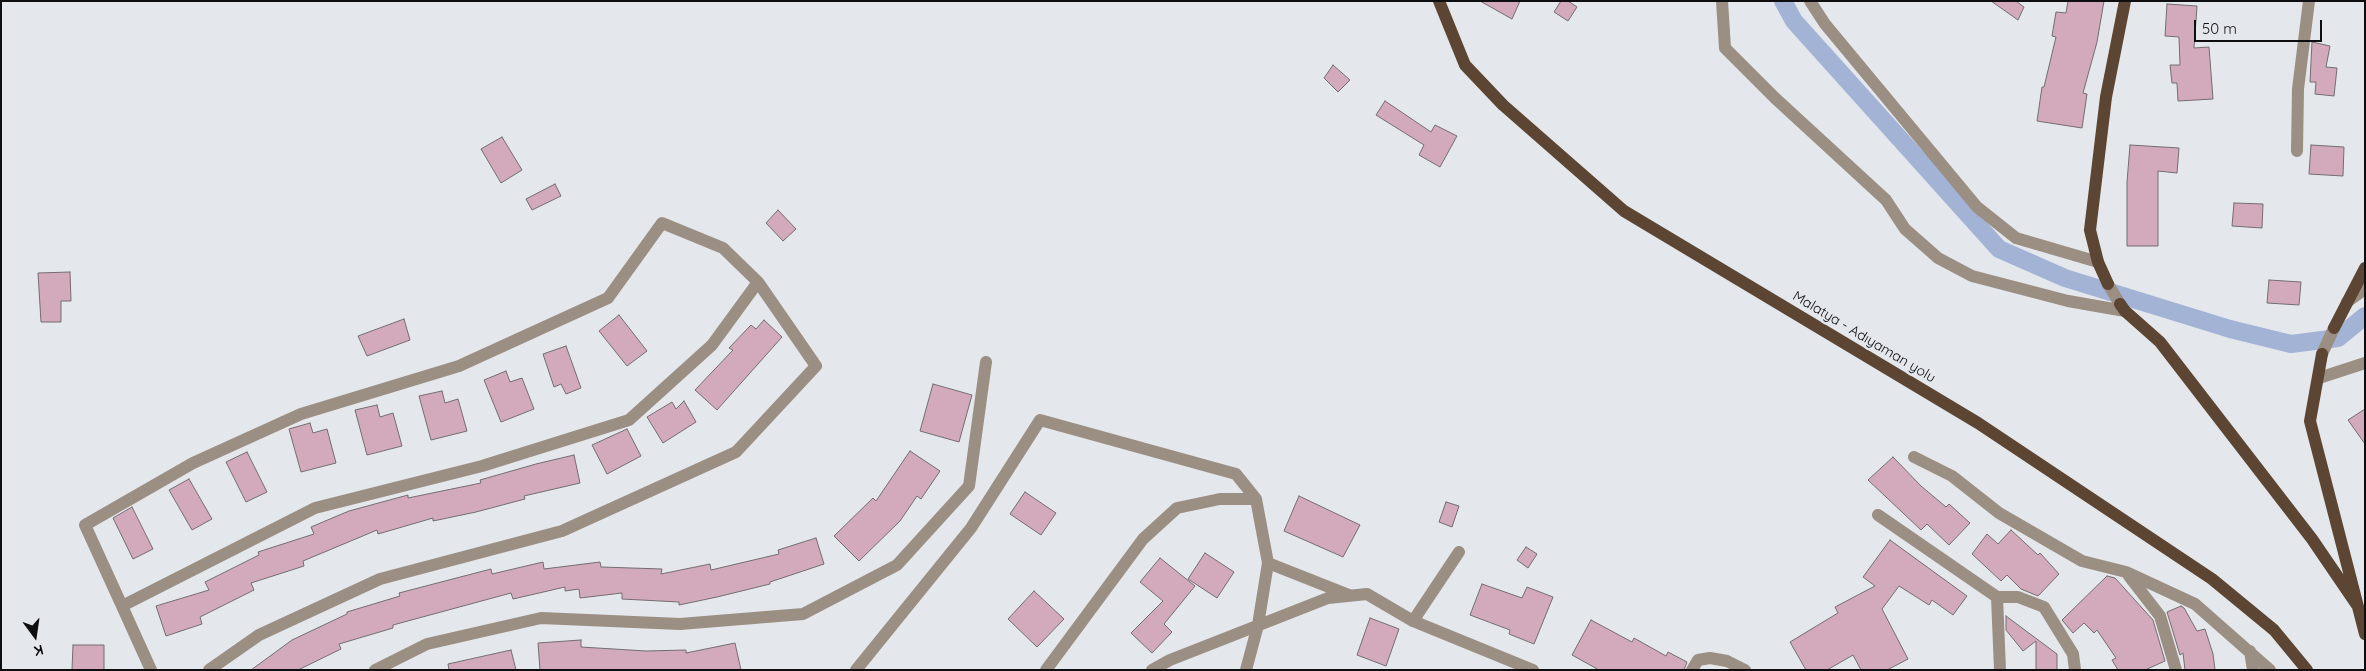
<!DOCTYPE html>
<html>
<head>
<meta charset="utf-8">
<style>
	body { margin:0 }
	#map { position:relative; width:2366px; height:671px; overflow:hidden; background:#e4e7ec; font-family:Quicksand,sans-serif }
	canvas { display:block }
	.frame { position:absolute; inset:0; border:2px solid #0e0e10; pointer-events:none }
	.north { position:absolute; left:10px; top:611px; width:50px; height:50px; -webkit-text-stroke:4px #e4e7ec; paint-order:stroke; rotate:166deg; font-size:14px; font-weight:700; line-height:20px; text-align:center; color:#0e0e10 }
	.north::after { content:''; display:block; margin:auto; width:18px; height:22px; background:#0e0e10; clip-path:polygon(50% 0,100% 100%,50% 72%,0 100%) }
	.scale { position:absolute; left:2194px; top:20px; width:128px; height:22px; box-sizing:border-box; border:2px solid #0e0e10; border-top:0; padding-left:6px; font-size:15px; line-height:18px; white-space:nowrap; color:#0e0e10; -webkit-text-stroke:4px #e4e7ec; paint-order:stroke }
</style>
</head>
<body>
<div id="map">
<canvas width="2366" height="671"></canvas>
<div class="frame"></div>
<div class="north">K</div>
<div class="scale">50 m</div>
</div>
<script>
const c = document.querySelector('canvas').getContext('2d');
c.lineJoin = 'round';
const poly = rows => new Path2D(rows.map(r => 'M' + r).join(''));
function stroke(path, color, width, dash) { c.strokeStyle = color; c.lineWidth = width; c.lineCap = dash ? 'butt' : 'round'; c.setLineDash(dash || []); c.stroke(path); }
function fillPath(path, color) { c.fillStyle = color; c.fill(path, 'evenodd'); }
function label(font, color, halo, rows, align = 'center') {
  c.font = font + ' Quicksand,sans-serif'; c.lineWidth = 5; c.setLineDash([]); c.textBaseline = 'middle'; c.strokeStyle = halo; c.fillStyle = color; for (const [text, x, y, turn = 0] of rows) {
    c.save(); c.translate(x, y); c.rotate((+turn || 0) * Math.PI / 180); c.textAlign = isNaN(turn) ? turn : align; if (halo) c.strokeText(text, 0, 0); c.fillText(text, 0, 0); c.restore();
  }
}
stroke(poly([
	[1783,1,1794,21,1999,249,2065,278,2230,329,2291,344,2338,338,2365,316]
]), '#a2b3d5', 18);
const building = poly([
	[1480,1,1520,1,1512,19,1480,1],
	[1561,1,1568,1,1577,7,1568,21,1554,12,1561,1],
	[1991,1,2016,1,2024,7,2018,20,1991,1],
	[2068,1,2104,1,2097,42,2083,93,2087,94,2082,128,2037,121,2042,87,2044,87,2056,37,2052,36,2056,12,2066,13,2068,1],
	[2167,4,2197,6,2194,48,2209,47,2213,99,2178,101,2177,83,2172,83,2170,65,2180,65,2179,37,2165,36,2167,4],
	[2312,42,2330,46,2326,67,2337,68,2334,96,2315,94,2316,82,2310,82,2312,42],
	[1333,65,1350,80,1338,92,1324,78,1333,65],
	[1385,101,1431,132,1435,125,1457,136,1440,167,1419,155,1424,145,1376,115,1385,101],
	[502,137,522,170,501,183,481,149,502,137],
	[2130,145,2179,148,2177,173,2158,171,2158,246,2127,246,2127,182,2130,145],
	[2311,145,2344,147,2343,176,2309,174,2311,145],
	[555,184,561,196,532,210,526,199,555,184],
	[2234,203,2263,204,2262,228,2232,226,2234,203],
	[778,210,796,229,783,241,766,223,778,210],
	[70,272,71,301,61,301,61,322,41,322,38,273,70,272],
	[2269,280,2301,282,2299,305,2267,303,2269,280],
	[619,315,647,351,627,366,599,331,619,315],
	[404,319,410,340,367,356,358,336,404,319],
	[764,320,782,337,717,410,695,390,733,350,729,348,751,325,756,329,764,320],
	[566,346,581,388,566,394,561,384,554,387,543,354,566,346],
	[506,371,510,382,522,378,534,409,501,422,484,380,506,371],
	[933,384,972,395,959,442,920,431,933,384],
	[442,391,445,403,458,399,467,431,431,440,419,396,442,391],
	[684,401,696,422,663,443,647,417,672,402,676,409,684,401],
	[377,405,380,417,393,413,402,446,367,455,355,410,377,405],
	[2365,409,2365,444,2348,420,2365,409],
	[310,423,313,433,327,429,336,463,301,472,289,429,310,423],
	[627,429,641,456,607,474,592,445,627,429],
	[910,451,940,471,921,499,917,496,900,521,859,561,834,536,873,498,876,501,910,451],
	[247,452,267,492,246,502,226,462,247,452],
	[574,455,580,483,524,496,525,499,476,512,433,521,433,518,378,534,377,530,303,561,304,566,251,583,254,590,200,617,202,624,166,636,156,606,209,590,205,582,259,555,258,552,314,534,311,527,349,511,408,495,408,498,481,483,480,480,536,464,574,455],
	[1893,457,1921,486,1946,507,1949,504,1970,523,1949,545,1927,524,1921,530,1868,480,1893,457],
	[189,479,212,519,192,530,169,490,189,479],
	[1025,492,1056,513,1041,535,1010,514,1025,492],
	[1299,496,1360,525,1343,557,1284,531,1299,496],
	[1446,502,1459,506,1452,527,1439,522,1446,502],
	[132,507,153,549,133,559,113,518,132,507],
	[2011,530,2038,555,2040,553,2059,574,2038,596,2021,589,2007,575,2001,581,1972,554,1987,534,1998,544,2011,530],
	[816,538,824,564,770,582,770,584,717,597,679,605,679,602,622,599,622,593,580,598,579,589,565,591,565,587,513,599,511,593,393,625,393,628,339,644,341,649,298,670,251,670,292,640,347,614,347,612,400,596,399,593,491,569,492,574,543,562,544,569,600,562,601,567,662,569,661,574,710,564,711,570,779,554,778,550,816,538],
	[1890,540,1967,596,1953,615,1932,600,1929,605,1899,586,1882,609,1908,659,1887,670,1861,670,1853,655,1827,670,1806,670,1790,642,1838,613,1835,607,1875,586,1863,577,1890,540],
	[1526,547,1537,554,1528,568,1517,560,1526,547],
	[1205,553,1234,572,1217,598,1188,579,1205,553],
	[1160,558,1195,586,1164,624,1172,632,1152,653,1131,633,1163,601,1140,582,1160,558],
	[2107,576,2115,578,2153,620,2165,661,2145,670,2118,670,2112,660,2116,658,2097,630,2094,633,2084,623,2073,633,2062,620,2107,576],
	[1482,584,1522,598,1527,587,1553,597,1534,644,1509,634,1510,630,1470,615,1482,584],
	[1034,591,1064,619,1037,647,1008,619,1034,591],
	[2181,606,2184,608,2197,631,2205,629,2213,654,2215,670,2185,670,2183,653,2180,655,2167,612,2181,606],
	[2006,616,2057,654,2057,670,2036,670,2036,641,2023,651,2006,630,2006,616],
	[1370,618,1399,629,1386,666,1357,655,1370,618],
	[1591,620,1632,642,1634,638,1666,656,1668,652,1687,662,1684,670,1599,670,1572,655,1591,620],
	[581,640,581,647,646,651,686,650,686,653,735,643,741,670,540,670,538,643,581,640],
	[73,645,104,645,104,670,72,670,73,645],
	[511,650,516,670,449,670,448,664,511,650]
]);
fillPath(building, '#d3aabb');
stroke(building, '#726d6f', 1);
stroke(poly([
	[1722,1,1725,48,1775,98,1886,200,1905,229,1938,258,1972,276,2068,301,2125,311],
	[1810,1,1825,24,1977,207,2016,238,2098,262],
	[2297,151,2298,89,2309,1],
	[2108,284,2120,304],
	[2347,302,2365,289],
	[2322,354,2334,328],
	[2319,378,2365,363],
	[1914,457,1952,476,1999,513,2082,561,2126,572,2195,604,2270,670],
	[1878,515,1997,597,2018,597,2044,607,2073,654,2075,670],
	[1459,552,1413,621,1533,670],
	[1268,563,1349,595],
	[2129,576,2160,616,2176,670],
	[1997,597,2000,670],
	[122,606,315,508,482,466,629,420,712,345,758,282,723,248,662,223,608,298,459,366,301,414,193,463,85,525,122,606,151,670],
	[2250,651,2253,670],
	[209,670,259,635,380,579,562,531,736,452,816,366,758,282],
	[375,670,427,644,541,618,680,624,803,614,897,565,969,486,986,362],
	[856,670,971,528,1040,420,1236,474,1256,499,1268,563,1258,625,1246,670],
	[1046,670,1143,539,1177,508,1220,499,1256,499],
	[1152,670,1170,660,1328,598,1367,594,1413,621],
	[1692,670,1698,660,1710,658,1727,661,1745,670]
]), '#9b8e82', 12);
stroke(poly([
	[1439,1,1465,65,1503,105,1624,211,1978,423,2212,579,2274,630,2307,670],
	[2108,284,2098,262,2090,230,2106,97,2125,1],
	[2120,304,2125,311,2160,342,2312,539,2357,605],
	[2334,328,2365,268],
	[2322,354,2310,421,2365,634]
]), '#5c4532', 12);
label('14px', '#0e0e10', '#e4e7ec', [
	["Malatya - Adıyaman yolu",1864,337,31]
]);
</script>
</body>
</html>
